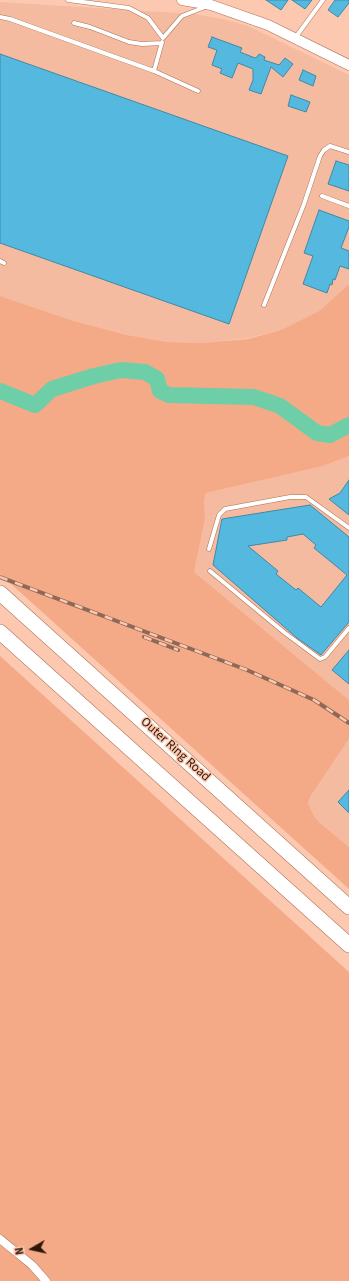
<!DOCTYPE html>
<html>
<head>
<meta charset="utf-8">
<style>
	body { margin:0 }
	#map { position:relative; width:349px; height:1281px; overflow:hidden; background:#fdc8b0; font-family:"Source Sans 3",sans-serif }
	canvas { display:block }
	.north { position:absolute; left:12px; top:1229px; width:40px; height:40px; -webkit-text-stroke:3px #fdc8b0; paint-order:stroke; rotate:261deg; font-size:11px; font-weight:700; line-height:16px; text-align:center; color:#2d160a }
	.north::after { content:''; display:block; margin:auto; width:14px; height:18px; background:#2d160a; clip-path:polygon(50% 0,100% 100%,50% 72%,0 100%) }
</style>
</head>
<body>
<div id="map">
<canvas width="349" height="1281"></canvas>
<div class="north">N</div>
</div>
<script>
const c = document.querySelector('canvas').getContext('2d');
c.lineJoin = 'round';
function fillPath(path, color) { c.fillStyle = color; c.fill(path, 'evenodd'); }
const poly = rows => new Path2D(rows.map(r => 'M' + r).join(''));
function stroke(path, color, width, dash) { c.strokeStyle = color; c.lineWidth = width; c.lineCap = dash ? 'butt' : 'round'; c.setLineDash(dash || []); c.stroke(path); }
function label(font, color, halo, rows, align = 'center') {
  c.font = font + ' "Source Sans 3",sans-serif'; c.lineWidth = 3; c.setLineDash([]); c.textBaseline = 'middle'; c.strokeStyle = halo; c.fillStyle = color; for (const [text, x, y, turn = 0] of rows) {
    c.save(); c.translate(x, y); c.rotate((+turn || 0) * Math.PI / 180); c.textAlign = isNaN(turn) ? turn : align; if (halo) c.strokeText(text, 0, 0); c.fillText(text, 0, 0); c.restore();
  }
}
fillPath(poly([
	[0,2,194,14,223,19,248,26,349,75,349,284,319,311,281,330,248,338,202,343,167,342,127,335,74,321,0,296],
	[349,456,349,700,194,572,205,519,204,500,206,493,323,466],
	[349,739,349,847,320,823,314,816,308,803,310,797]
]), '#f5bba0');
fillPath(poly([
	[349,284,349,456,323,466,206,493,204,500,205,519,194,572,349,700,349,739,310,797,308,803,314,816,320,823,349,847,349,889,0,574,0,296,74,321,127,335,167,342,202,343,248,339,281,330,319,311],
	[0,656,349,972,349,1281,0,1281]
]), '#f5aa87');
stroke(poly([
	[0,391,35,405,52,389,94,376,121,370,145,372,157,379,160,391,169,395,254,397,280,406,317,433,330,435,349,425]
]), '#6dcea8', 16);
const building = poly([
	[266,0,288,0,281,10,266,0],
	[292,0,312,0,305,9,292,0],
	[335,0,349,0,349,3,338,17,328,10,335,0],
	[212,37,242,48,240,52,255,58,257,57,259,54,265,57,264,60,279,65,285,58,293,64,283,77,271,67,261,94,249,90,253,80,253,69,238,63,232,78,220,73,222,69,212,65,217,50,208,47,212,37],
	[0,54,288,156,229,324,0,243,0,54],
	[303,70,316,76,313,86,299,80,303,70],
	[291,95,310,102,306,112,288,106,291,95],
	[336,161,349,165,349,191,328,184,336,161],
	[319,210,349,221,349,227,341,248,349,251,349,269,340,266,335,280,333,279,332,285,330,284,327,293,303,284,313,256,304,253,319,210],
	[349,480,349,515,329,499,340,493,349,480],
	[310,505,349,537,349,622,321,655,297,638,213,565,222,519,310,505],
	[303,534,316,545,314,548,347,575,321,607,298,588,296,590,276,574,278,571,248,546,287,540,287,537,303,534],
	[349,650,349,684,332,670,349,650],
	[349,790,349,813,338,802,349,790]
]);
fillPath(building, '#55b9df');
stroke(building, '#3e8aa7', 1);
const service = poly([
	[68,0,129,8,148,18,163,38,182,16,205,7],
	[0,17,10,19,154,71],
	[74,23,90,27,129,42,142,44,162,43],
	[295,38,323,0],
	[162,42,154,71,198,91],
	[322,196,349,206],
	[0,261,4,263],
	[264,305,304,204,320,156,324,150,330,146,349,152],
	[209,549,219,515,225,509,290,497,306,497,349,528],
	[210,571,285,633,320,659,325,657,349,628]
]);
const minor = poly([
	[0,1239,32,1265,46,1281]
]);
const tertiary = poly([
	[182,0,211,5,268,25,349,65]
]);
const motorway = poly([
	[0,593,349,907],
	[0,632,349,945]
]);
stroke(service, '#ae7255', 5);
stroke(minor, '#ae7255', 9);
stroke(tertiary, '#ae7255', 11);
stroke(motorway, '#ae7255', 16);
stroke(service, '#fff', 4);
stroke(minor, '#fff', 8);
stroke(tertiary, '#fff', 10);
stroke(motorway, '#fff', 15);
const rail = poly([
	[0,577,247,670,314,700,349,723],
	[144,637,178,650]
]);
stroke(rail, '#8e6957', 4);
stroke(rail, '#fdc8b0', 2.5, [8]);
label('13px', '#2d160a', '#fdc8b0', [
	["Outer Ring Road",175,750,42]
]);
</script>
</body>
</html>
